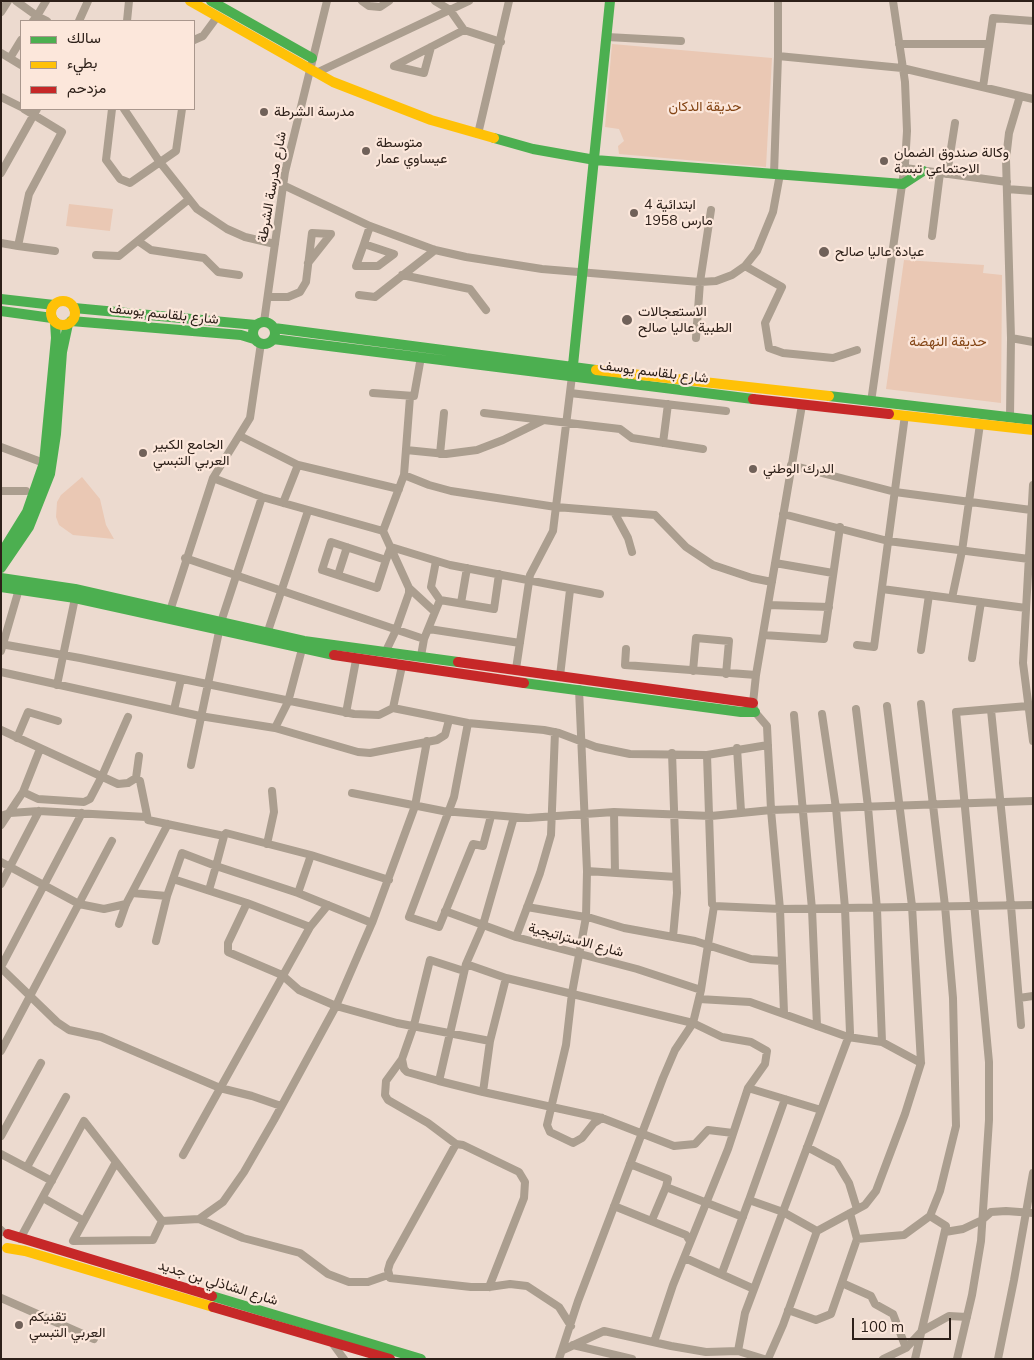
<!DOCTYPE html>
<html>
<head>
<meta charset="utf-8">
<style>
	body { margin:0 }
	#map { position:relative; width:1034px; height:1360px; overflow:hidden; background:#ecdacf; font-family:Mulish,Vazirmatn,sans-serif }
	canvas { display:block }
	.frame { position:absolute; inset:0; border:2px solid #2d2019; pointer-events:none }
	.legend { position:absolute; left:20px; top:20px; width:175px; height:90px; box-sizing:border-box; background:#fce7db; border:1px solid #a9978d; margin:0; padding:6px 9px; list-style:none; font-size:15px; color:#2d2019 }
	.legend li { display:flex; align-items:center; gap:10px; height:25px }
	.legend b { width:25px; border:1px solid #a9978d }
	.scale { position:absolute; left:852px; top:1318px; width:99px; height:22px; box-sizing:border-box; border:2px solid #2d2019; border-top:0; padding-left:6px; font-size:15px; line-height:18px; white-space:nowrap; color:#2d2019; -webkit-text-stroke:4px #fce7db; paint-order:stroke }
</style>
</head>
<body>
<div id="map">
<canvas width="1034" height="1360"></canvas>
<div class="frame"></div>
<ul class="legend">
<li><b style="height:6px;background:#4caf50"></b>سالك</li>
<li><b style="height:6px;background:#ffc107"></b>بطيء</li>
<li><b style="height:6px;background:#c62828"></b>مزدحم</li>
</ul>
<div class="scale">100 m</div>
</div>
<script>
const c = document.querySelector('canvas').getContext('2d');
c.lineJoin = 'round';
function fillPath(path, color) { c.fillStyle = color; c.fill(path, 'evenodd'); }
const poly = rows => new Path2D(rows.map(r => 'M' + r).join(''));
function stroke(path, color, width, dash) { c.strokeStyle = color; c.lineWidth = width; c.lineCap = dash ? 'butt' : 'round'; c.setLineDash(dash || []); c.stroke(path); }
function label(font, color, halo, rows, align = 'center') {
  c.font = font + ' Mulish,Vazirmatn,sans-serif'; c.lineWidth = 4.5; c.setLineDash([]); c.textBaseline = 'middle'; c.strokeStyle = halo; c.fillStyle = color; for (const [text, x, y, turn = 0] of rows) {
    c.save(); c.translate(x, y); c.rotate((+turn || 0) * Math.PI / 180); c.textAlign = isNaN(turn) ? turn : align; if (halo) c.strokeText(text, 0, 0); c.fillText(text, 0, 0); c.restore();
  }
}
fillPath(poly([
	[612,44,772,58,766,167,619,154,618,146,624,141,619,129,605,127],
	[69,204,113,209,110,231,66,226],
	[904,260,984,265,983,273,1002,275,1001,403,886,389],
	[82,477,100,499,106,525,114,539,73,535,59,525,56,517,57,502,61,495]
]), '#eac8b4');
stroke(poly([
	[16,1,37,16,33,21],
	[46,1,37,16,47,21],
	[362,1,369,6,380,7,389,1],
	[435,1,450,10,464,30,501,42],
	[1,12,8,1],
	[79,21,88,1],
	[127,21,129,1],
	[607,37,681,41],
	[194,40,203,36,217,17],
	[899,44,989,44],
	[431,47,424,73,394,66,464,30],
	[1,53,21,65],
	[778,56,902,68,1033,99],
	[10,58,21,40],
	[316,73,469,1],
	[983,87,993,18,1033,21],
	[1,97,21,107],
	[112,109,106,160,120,179,130,183,176,151,182,109],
	[124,109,159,161,197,209,227,229,245,237,275,244],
	[478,134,509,1],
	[905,168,1007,182],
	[1,173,37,109],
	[774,174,778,56,778,1],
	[947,174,955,123],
	[283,185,370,226,435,250,466,257,542,269,700,282,716,281,732,275,745,266,757,251,773,212,780,174],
	[1007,189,1033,191],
	[932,236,940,173],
	[138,241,151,250,204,258,218,272,239,275],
	[1,243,18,246,29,194,62,132,24,109],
	[364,244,394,254,378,266,356,266,364,244,370,226],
	[18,246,55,251],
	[96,255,119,256,188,200],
	[745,266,782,287,765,323,769,348,783,353,833,358,857,350],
	[402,275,470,289,486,310],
	[359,295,375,297,435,250],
	[268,297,288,297,300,292,306,282,312,233,331,234,308,263],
	[264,322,285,172,327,1],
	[696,338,700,282,711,210],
	[1011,338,1033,342],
	[373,393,414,396,421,357],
	[570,393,726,411],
	[871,402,905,164,907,131,905,82,893,1],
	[484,413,620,429,632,438,703,449],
	[1010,417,1011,338,1006,159,1009,133,1020,96],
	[240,436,298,465,399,489],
	[663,443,668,404],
	[1,447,44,463],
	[406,450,446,454,477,450,503,440,542,421],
	[440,454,444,413],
	[791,465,895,492,1031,510],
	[404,475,429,485,451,491,556,507,655,515,686,547,713,565,752,578,772,582],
	[213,478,262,497,383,531],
	[1033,485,1023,663,1033,741],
	[1,491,26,491],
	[283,503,298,465],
	[614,512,628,538,632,552],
	[783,514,888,541,1029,559],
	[331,542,386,560,377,588,322,570,331,542],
	[185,558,424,639],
	[386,560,391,547,450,565,600,594],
	[436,561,431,587,440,600],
	[775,563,833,573],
	[338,575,347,547],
	[409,588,435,612,424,639,421,656],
	[882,589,1026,608],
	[952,598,962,551,980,424],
	[461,603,467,568],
	[768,605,829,607],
	[435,612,440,600,494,609,499,574],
	[169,614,213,478,250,418,261,343],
	[429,629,520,643],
	[267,634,308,511],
	[763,635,824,639,840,527],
	[1,644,80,658,354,714,379,715,393,708,468,723,544,730,559,733,596,747,630,754,707,755,768,745],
	[857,645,874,647,905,415],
	[302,649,288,702,275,728,358,752,370,753,437,740,445,735,449,720],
	[626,649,625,665,756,675],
	[921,650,929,595],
	[1,651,19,589],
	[385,653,396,630,409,593,409,588,383,531,404,475,410,397],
	[972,658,981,602],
	[516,669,530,575,553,531,572,376],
	[693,671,696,638,729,641,726,674],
	[1,672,200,716,275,728],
	[560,676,570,590],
	[57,685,75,598],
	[579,689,587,871,586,917,572,993,566,1045,547,1125,550,1132,573,1143,582,1138,594,1123,602,1118],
	[393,708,402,666],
	[856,709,868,807,877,909,882,1042],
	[174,710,181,679],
	[991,710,1011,906,1021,1025],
	[346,713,356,660],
	[794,715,812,909,817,1026],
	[468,723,454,797,409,917,439,927,473,844,483,846,491,816],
	[1,730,118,784,128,783,136,778],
	[17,738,28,712,58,721],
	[737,748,741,811],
	[40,749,23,792,38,799,84,802,90,799,102,776,128,717],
	[672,753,677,893,673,937],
	[707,755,712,904,714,906,780,909,1033,905],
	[139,756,136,778,140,781,148,820,224,836],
	[191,765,221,622,262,497],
	[352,793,443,811,528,818,614,812,711,816,771,810,1033,801],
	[614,812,615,873],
	[1,816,10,813,39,811,146,817],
	[1,825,23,792],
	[267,844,274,812,272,791],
	[1,862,79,904,104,909,126,904],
	[587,871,676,877],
	[173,879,247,903,310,927,183,1155],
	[1,884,39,811],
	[132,893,167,896,156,941],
	[298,893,311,855],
	[167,896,182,853,216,866,209,890],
	[247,903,228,943,228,952,282,975,299,990,336,1006,397,1023,490,1041,483,1092,602,1118,674,1146,695,1144,708,1130,733,1133],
	[527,907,591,918,624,928,695,941,751,959,781,961],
	[445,911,516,937,637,969,701,990],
	[372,923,298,893,216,866,224,836,226,833,311,855,389,880],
	[119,924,126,904,168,824],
	[310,927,328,905],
	[516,937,540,873,551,835,555,732],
	[466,964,506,978,693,1023,722,1037,751,1042,767,1051,765,1064,748,1088,728,1149,673,1285,654,1342],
	[1,967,82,813],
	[1,968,57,1022,69,1030,101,1037,220,1088,252,1096,281,1106],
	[464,971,430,960,414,1025,402,1059,404,1069,407,1072,439,1081,466,964,483,925,514,817],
	[1019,998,1033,996],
	[699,999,750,1002,848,1037,882,1042,921,1063],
	[784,1013,780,909,771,810,767,726,755,712,753,703,756,675,802,405],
	[490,1041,506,978],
	[1,1051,112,841],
	[402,1059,386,1081,385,1095,388,1100,428,1123,456,1144],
	[439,1081,483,1092],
	[748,1088,821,1110],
	[785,1099,749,1200,783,1212,817,1231],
	[1,1136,41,1063],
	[807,1147,837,1163,849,1183,857,1209],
	[1,1154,52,1181],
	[116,1162,73,1241,153,1240,162,1221],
	[630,1164,668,1179,666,1187],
	[27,1167,66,1097],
	[43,1198,84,1221],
	[614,1206,686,1235,690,1241],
	[850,1213,857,1239],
	[199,1219,243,1238,300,1253,328,1274,349,1282,368,1282,388,1275],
	[652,1220,666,1187,743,1217],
	[162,1221,199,1219,223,1202,244,1172,274,1120,336,1006,372,923,415,806,427,741],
	[1,1230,3,1232],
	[945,1232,963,1229,982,1220,991,1212,1006,1211,1033,1213],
	[20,1239,84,1121,162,1221],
	[685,1258,754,1289],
	[722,1273,749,1200],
	[842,1283,871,1296,875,1304,893,1314,906,1348],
	[489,1287,524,1198,525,1182,519,1172,463,1145,456,1144,390,1263,388,1270,390,1278,471,1287,489,1287,510,1284,527,1286,559,1307,571,1326],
	[1,1298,94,1339],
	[788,1310,816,1320,831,1314,857,1239,904,1235,930,1216],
	[330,1340,344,1359],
	[573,1345,632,1359],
	[563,1350,604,1331,671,1346,706,1352,738,1351,764,1359],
	[738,1351,745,1313,850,1033,845,908,836,808,822,714],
	[559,1359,578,1301,663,1078,675,1050,693,1023,701,990,714,906],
	[768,1359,783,1325,817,1231,865,1205,876,1191,905,1114,921,1063,912,906,887,706],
	[883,1359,906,1348,922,1331,949,1316,967,1317],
	[915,1359,946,1226,930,1216,940,1191,956,1126,953,998,945,906,921,704],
	[957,1359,972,1295,981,1241,989,1120,989,1062,956,712,1028,706],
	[998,1359,1014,1280,1033,1173]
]), '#ab9e8f', 8);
stroke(poly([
	[211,1,312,58],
	[494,138,533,149,595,160,903,184,923,171],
	[1,299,54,305],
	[74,308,256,325],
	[1,311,52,318],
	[71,321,241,335,254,339],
	'253 333a11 11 0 1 1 22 0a11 11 0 1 1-22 0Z',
	[274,328,596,370],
	[273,339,753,399],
	[572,375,610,1],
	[829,396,1033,420],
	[1,554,27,512,44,463,56,338,55,322],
	[1,568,29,527,50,474,56,434,62,352,68,324],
	[1,578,75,589,304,641,458,662],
	[1,587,75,598,334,655],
	[524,683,741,712,755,712],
	[212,1296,421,1359]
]), '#4caf50', 10);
stroke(poly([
	[190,1,333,82,431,120,494,138],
	'51 313a12 12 0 1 1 24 0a12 12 0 1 1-24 0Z',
	[596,370,829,396],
	[889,414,1033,430],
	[7,1248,25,1251,213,1307]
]), '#ffc107', 10);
stroke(poly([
	[753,399,889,414],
	[334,655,524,683],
	[458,662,753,703],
	[8,1234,212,1296],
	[213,1307,390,1359]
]), '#c62828', 10);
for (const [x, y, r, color] of [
	[264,112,5,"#706159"],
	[366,151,5,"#706159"],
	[884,161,5,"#706159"],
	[634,213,5,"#706159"],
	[824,252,6,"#706159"],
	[627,320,6,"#706159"],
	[143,453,5,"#706159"],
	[753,469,5,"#706159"],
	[19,1325,5,"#706159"]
]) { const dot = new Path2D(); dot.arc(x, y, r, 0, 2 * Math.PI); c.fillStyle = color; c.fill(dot); stroke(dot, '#fce7db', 2); }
label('14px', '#834414', '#fce7db', [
	["حديقة الدكان",705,107],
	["حديقة النهضة",948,342]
]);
label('14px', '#2d2019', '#fce7db', [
	["مدرسة الشرطة",274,112],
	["متوسطة",376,143],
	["عيساوي عمار",376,159],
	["وكالة صندوق الضمان",894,153],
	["الاجتماعي تبسة",894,169],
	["ابتدائية 4",644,205],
	["مارس 1958",644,221],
	["عيادة عاليا صالح",835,252],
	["الاستعجالات",638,312],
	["الطبية عاليا صالح",638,328],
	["الجامع الكبير",153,445],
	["العربي التبسي",153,461],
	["الدرك الوطني",763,469],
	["تقنيكم",29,1317],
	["العربي التبسي",29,1333]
], 'left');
label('14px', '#2d2019', '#fce7db', [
	["شارع مدرسة الشرطة",272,187,-80],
	["شارع بلقاسم يوسف",164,314,6],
	["شارع بلقاسم يوسف",654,372,7],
	["شارع الاستراتيجية",576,940,15],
	["شارع الشاذلي بن جديد",218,1283,17]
]);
</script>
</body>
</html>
